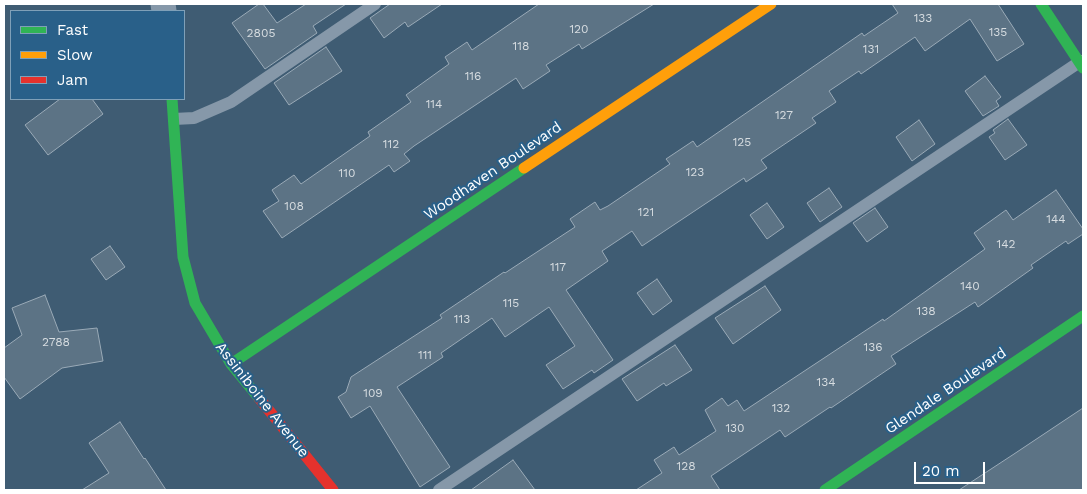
<!DOCTYPE html>
<html>
<head>
<meta charset="utf-8">
<style>
	body { margin:0 }
	#map { position:relative; width:1087px; height:494px; overflow:hidden; background:#3f5c73; font-family:"Work Sans",sans-serif }
	canvas { display:block }
	.frame { position:absolute; inset:0; border:5px solid #fff; pointer-events:none }
	.legend { position:absolute; left:10px; top:10px; width:175px; height:90px; box-sizing:border-box; background:#296089; border:1px solid #7fa0b8; margin:0; padding:6px 9px; list-style:none; font-size:15px; color:#fff }
	.legend li { display:flex; align-items:center; gap:10px; height:25px }
	.legend b { width:25px; border:1px solid #7fa0b8 }
	.scale { position:absolute; left:914px; top:462px; width:71px; height:22px; box-sizing:border-box; border:2px solid #fff; border-top:0; padding-left:6px; font-size:15px; line-height:18px; white-space:nowrap; color:#fff; -webkit-text-stroke:4px #296089; paint-order:stroke }
</style>
</head>
<body>
<div id="map">
<canvas width="1087" height="494"></canvas>
<div class="frame"></div>
<ul class="legend">
<li><b style="height:6px;background:#30b455"></b>Fast</li>
<li><b style="height:6px;background:#ff9f0a"></b>Slow</li>
<li><b style="height:6px;background:#e5322d"></b>Jam</li>
</ul>
<div class="scale">20 m</div>
</div>
<script>
const c = document.querySelector('canvas').getContext('2d');
c.lineJoin = 'round';
function fillPath(path, color) { c.fillStyle = color; c.fill(path, 'evenodd'); }
const poly = rows => new Path2D(rows.map(r => 'M' + r).join(''));
function stroke(path, color, width, dash) { c.strokeStyle = color; c.lineWidth = width; c.lineCap = dash ? 'butt' : 'round'; c.setLineDash(dash || []); c.stroke(path); }
function label(font, color, halo, rows, align = 'center') {
  c.font = font + ' "Work Sans",sans-serif'; c.lineWidth = 4; c.setLineDash([]); c.textBaseline = 'middle'; c.strokeStyle = halo; c.fillStyle = color; for (const [text, x, y, turn = 0] of rows) {
    c.save(); c.translate(x, y); c.rotate((+turn || 0) * Math.PI / 180); c.textAlign = isNaN(turn) ? turn : align; if (halo) c.strokeText(text, 0, 0); c.fillText(text, 0, 0); c.restore();
  }
}
const building = poly([
	[259,4,263,4,277,23,306,4,346,4,313,26,317,33,265,69,232,23,259,4],
	[390,4,442,4,408,27,405,22,384,38,370,18,390,4],
	[539,4,654,4,582,49,579,44,546,65,550,71,523,89,516,78,414,146,404,154,410,161,394,172,389,165,282,238,263,211,279,201,272,190,294,175,301,184,370,136,368,132,411,102,406,95,449,64,445,57,467,42,472,50,539,4],
	[892,4,998,4,1024,44,997,61,970,19,925,51,915,37,861,74,859,71,829,91,836,102,812,118,816,123,761,160,767,168,746,182,744,178,642,246,632,231,602,251,608,261,566,290,613,360,594,373,592,370,563,389,546,365,575,346,549,307,505,337,492,318,441,353,443,357,397,387,450,467,420,487,370,406,351,418,338,397,346,392,351,377,442,318,440,315,504,272,505,273,575,227,570,219,595,202,600,210,608,206,670,164,666,159,693,141,697,147,862,33,864,36,898,13,892,4],
	[326,47,342,71,289,105,274,83,326,47],
	[985,76,1001,97,996,101,999,106,983,116,965,91,985,76],
	[60,99,92,99,103,114,48,155,25,125,60,99],
	[1008,119,1027,145,1005,160,989,137,995,133,993,130,1008,119],
	[919,120,935,144,912,161,896,137,919,120],
	[829,188,842,207,820,222,807,203,829,188],
	[1056,190,1083,229,1083,234,1068,244,1066,241,1031,265,1033,268,978,307,975,302,891,356,896,364,831,408,830,407,785,437,780,430,711,476,720,490,636,490,662,473,654,460,674,447,679,455,716,431,705,410,722,398,728,406,737,400,744,411,883,319,884,321,985,249,974,233,1006,210,1013,220,1056,190],
	[767,203,784,227,767,239,750,215,767,203],
	[875,208,888,227,867,242,853,223,875,208],
	[110,246,125,267,106,280,91,259,110,246],
	[657,279,672,301,653,315,637,293,657,279],
	[765,286,781,310,733,344,715,318,765,286],
	[45,295,59,332,97,328,103,361,62,368,20,399,4,377,4,348,22,335,12,308,45,295],
	[675,345,692,370,666,386,664,383,637,401,622,379,675,345],
	[1083,408,1083,490,959,490,1014,454,1083,408],
	[120,422,144,459,145,458,166,490,82,490,109,473,89,443,120,422],
	[513,460,535,490,471,490,513,460]
]);
fillPath(building, '#5c7385');
stroke(building, '#9aaab7', 1);
stroke(poly([
	[174,119,194,118,231,102,375,4],
	[439,490,1081,61]
]), '#8698a9', 12);
stroke(poly([
	[163,4,164,11]
]), '#8698a9', 25);
stroke(poly([
	[1041,4,1083,68],
	[172,99,183,257,195,303,231,364,259,398],
	[231,364,524,168],
	[825,490,1083,316]
]), '#30b455', 11);
stroke(poly([
	[524,168,771,4]
]), '#ff9f0a', 11);
stroke(poly([
	[259,398,333,490]
]), '#e5322d', 11);
label('12px', '#d6dce0', null, [
	["133",923,18],
	["120",579,29],
	["135",998,32],
	["2805",261,33],
	["118",521,46],
	["131",871,49],
	["116",473,76],
	["114",434,104],
	["127",784,115],
	["125",742,142],
	["112",391,144],
	["123",695,172],
	["110",347,173],
	["108",294,206],
	["121",646,212],
	["144",1056,219],
	["142",1006,244],
	["117",558,267],
	["140",970,286],
	["115",511,303],
	["138",926,311],
	["113",462,319],
	["2788",56,342],
	["136",873,347],
	["111",425,355],
	["134",826,382],
	["109",373,393],
	["132",781,408],
	["130",735,428],
	["128",686,466]
]);
label('15px', '#fff', '#296089', [
	["Woodhaven Boulevard",493,171,-34],
	["Glendale Boulevard",946,391,-34],
	["Assiniboine Avenue",262,400,52]
]);
</script>
</body>
</html>
